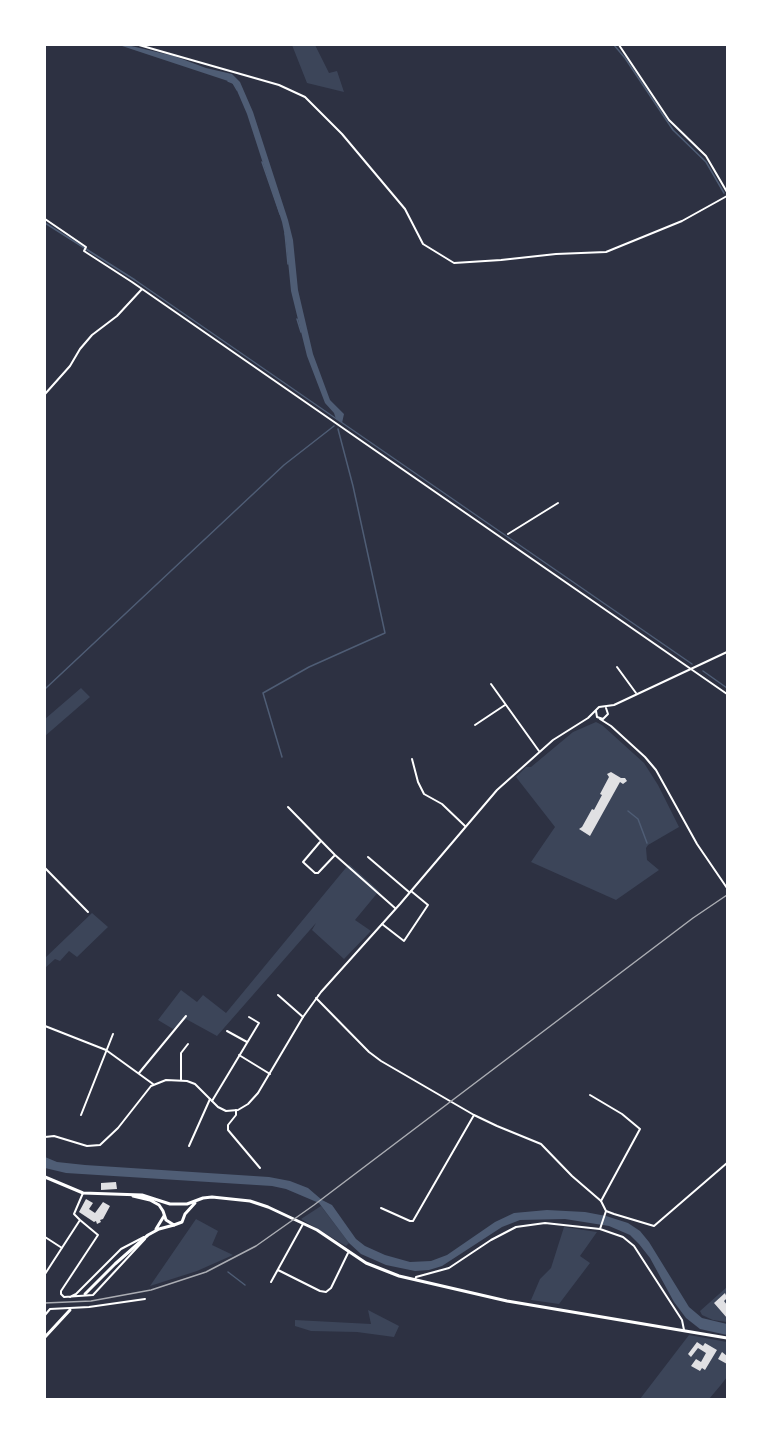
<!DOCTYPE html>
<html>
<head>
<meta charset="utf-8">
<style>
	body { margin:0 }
	#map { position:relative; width:772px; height:1444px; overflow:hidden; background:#2d3142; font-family:Overpass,sans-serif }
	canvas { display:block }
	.frame { position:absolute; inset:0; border:46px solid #fff; pointer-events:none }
</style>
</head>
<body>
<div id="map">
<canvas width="772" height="1444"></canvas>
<div class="frame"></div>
</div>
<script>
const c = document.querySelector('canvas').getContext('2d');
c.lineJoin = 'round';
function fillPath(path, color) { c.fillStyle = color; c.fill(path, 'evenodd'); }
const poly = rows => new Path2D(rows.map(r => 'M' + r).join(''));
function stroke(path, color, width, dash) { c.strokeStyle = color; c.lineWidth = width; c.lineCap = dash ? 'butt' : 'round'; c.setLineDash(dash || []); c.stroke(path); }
fillPath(poly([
	[292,45,315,45,329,73,337,71,344,92,307,83],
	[81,688,90,697,45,736,45,719],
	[596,722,602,725,644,763,658,785,679,827,648,845,646,848,647,860,659,870,616,900,531,862,555,827,516,777,526,767,531,767,573,732],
	[349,864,379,891,355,920,371,931,344,959,312,930,316,923,217,1036,186,1019,173,1029,158,1020,181,990,197,1002,203,995,226,1013],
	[92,913,108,927,77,957,69,951,60,961,55,959,45,968,45,958],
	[321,1206,349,1243,346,1246,301,1219],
	[196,1219,218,1231,212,1245,233,1255,197,1271,150,1286],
	[564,1227,597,1232,580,1256,590,1263,559,1304,531,1300,540,1279,551,1268],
	[727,1287,727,1322,713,1320,702,1315,700,1311],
	[368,1310,399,1326,394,1337,357,1332,311,1331,295,1326,295,1320,371,1324],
	[689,1335,727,1342,727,1377,720,1386,709,1399,640,1399]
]), '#3c4559');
fillPath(poly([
	[119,45,127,45,174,56,206,68,232,74,240,82,253,112,288,220,293,240,298,290,313,354,330,400,344,414,342,423,336,419,334,413,325,403,307,356,291,291,286,241,282,222,247,114,235,86,231,82],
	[45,1157,57,1162,85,1165,269,1177,290,1181,308,1188,322,1200,332,1205,356,1239,365,1246,385,1255,410,1262,431,1261,447,1255,495,1222,514,1213,547,1210,585,1212,606,1216,628,1223,640,1231,649,1242,689,1307,702,1318,727,1324,727,1335,700,1329,686,1318,674,1302,650,1258,639,1244,630,1235,609,1226,565,1219,520,1220,502,1227,442,1266,429,1270,415,1271,386,1265,361,1254,349,1243,319,1203,286,1189,272,1186,66,1173,45,1168]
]), '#4f5d75');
stroke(poly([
	[614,45,625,58,673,130,706,162,724,193],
	[228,81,233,83,237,90],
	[262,162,280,214],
	[45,223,135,280,692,664],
	[285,233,288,264],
	[297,319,301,332],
	[703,671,727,688],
	[45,689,284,465,334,426],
	[282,757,263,693,309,667,385,633,353,486,338,429],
	[628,811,638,819,647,843],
	[228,1272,245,1285]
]), '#4f5d75', 1.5);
fillPath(poly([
	[611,772,621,778,625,778,627,781,623,784,620,782,590,836,579,829,582,827,592,809,594,810,602,795,600,794,609,777,607,774],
	[116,1182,117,1189,101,1190,101,1183],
	[86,1199,93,1203,89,1209,95,1213,103,1202,110,1206,103,1219,100,1220,101,1222,97,1224,96,1221,94,1222,79,1212],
	[725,1293,727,1298,724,1301,727,1305,727,1318,714,1303],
	[697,1342,703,1346,705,1343,717,1350,705,1370,702,1368,700,1371,691,1366,696,1359,701,1362,706,1353,698,1348,691,1357,688,1354],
	[722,1352,727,1356,727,1364,718,1359]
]), '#e0e0e3');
stroke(poly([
	[139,45,279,85,305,97,342,134,405,209,423,244,454,263,501,260,556,254,606,252,682,221,727,196],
	[619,45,669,120,706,156,727,192],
	[45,219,86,247,84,251,132,282,727,694],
	[45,394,70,366,80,349,92,335,117,316,142,289],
	[508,534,558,503],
	[617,667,636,693],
	[491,684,539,751],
	[475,725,505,705],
	[412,759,418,782,424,794,442,804,465,826],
	[288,807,335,855,395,908],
	[320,842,303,862,315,873,318,873,335,855],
	[368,857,409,892],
	[45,868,88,912],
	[382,924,404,941,428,905,411,891],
	[278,995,303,1017],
	[45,1026,106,1050,153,1084],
	[227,1031,247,1042],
	[239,1055,270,1074],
	[139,1073,186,1016],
	[181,1080,181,1053,188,1044],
	[590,1095,622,1114,640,1129,601,1201],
	[212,1101,259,1023,249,1017],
	[236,1110,236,1115,228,1125,228,1130,260,1168],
	[81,1115,113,1034],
	[189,1146,210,1099],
	[381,1208,410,1221,413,1221,474,1115],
	[600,1229,606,1211],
	[45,1237,62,1248],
	[278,1270,320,1291,326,1292,331,1288,348,1253],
	[45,1274,80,1220,74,1214,83,1193],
	[415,1280,416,1277,449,1268,491,1240,516,1227,545,1223,600,1229,623,1237,634,1246,682,1320,684,1330],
	[271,1282,303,1224],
	[64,1297,93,1295,145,1239],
	[64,1297,61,1294,61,1291,98,1235,80,1220],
	[70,1297,76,1294,121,1249,144,1237],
	[45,1315,50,1309,89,1307,145,1299]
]), '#fff', 2);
stroke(poly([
	[596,711,597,717,603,719,608,714,606,708],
	[600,719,611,726,645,757,656,770,697,844,727,888],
	[316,998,369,1052,381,1061,474,1115,497,1126,541,1144,572,1176,601,1201,606,1211,614,1214,654,1226,727,1163],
	[45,1137,54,1136,87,1146,100,1145,118,1128,151,1086,166,1080,187,1081,195,1084,218,1107,226,1111,238,1110,248,1104,258,1093,303,1017,321,992,400,904,497,790,553,740,588,718,599,707,614,705,727,652]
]), '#fff', 2);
stroke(poly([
	[156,1229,164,1216],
	[85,1294,115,1264,148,1235,159,1229,174,1225],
	[45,1337,70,1310]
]), '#fff', 3);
stroke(poly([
	[45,1177,83,1193,142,1195,170,1204,187,1204,203,1198,212,1197,250,1201,268,1207,317,1230,366,1263,399,1276,507,1301,727,1338],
	[133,1196,150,1200,159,1205,163,1211,166,1220,174,1225,182,1222,185,1214,195,1203]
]), '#fff', 3);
stroke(poly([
	[45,1303,91,1301,151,1290,206,1272,256,1246,314,1205,693,918,727,895]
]), '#abadb3', 1.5);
</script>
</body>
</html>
